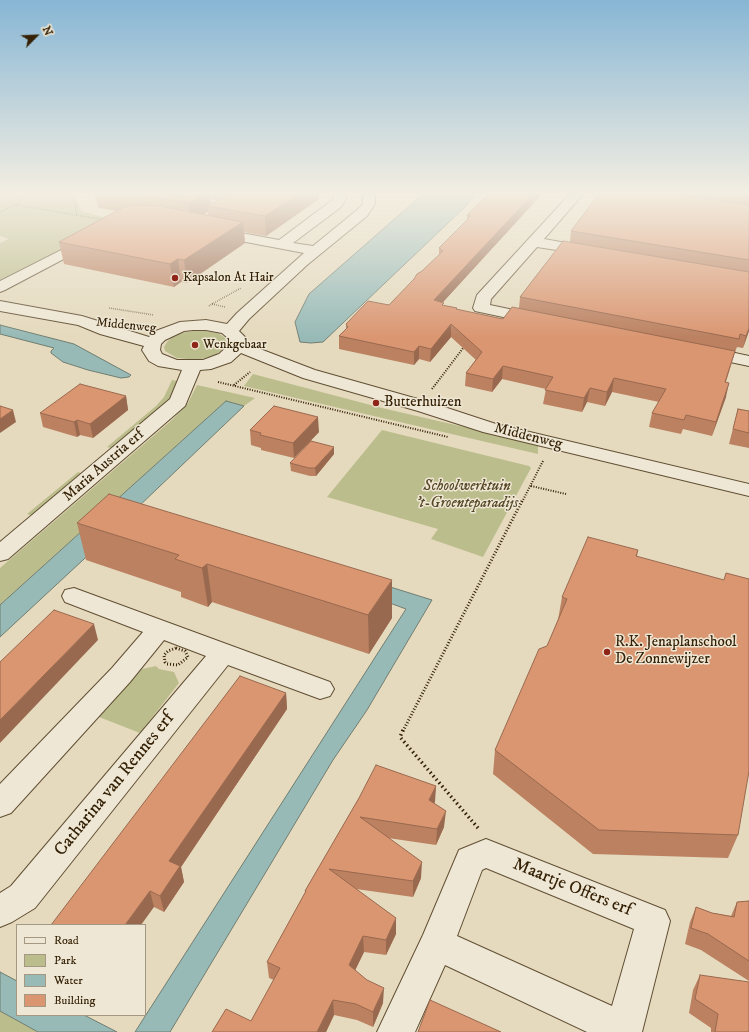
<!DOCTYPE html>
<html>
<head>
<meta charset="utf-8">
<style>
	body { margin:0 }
	#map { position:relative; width:749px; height:1032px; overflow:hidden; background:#e5dabe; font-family:"IM FELL DW Pica",serif }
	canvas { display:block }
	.legend { position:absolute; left:16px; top:924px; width:130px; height:92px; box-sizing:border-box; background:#eee7d5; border:1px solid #a49882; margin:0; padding:5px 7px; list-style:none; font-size:12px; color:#352105 }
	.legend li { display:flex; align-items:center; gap:8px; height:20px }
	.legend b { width:20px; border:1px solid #a49882 }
	.north { position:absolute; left:16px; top:16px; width:40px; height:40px; -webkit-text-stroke:3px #eee7d5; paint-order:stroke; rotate:66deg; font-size:11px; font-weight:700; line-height:16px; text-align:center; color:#352105 }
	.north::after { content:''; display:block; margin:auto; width:14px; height:18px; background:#352105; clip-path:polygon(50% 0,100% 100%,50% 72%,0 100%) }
</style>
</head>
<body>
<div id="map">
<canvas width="749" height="1032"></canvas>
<ul class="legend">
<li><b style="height:5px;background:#eee7d5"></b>Road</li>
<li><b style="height:11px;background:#bcbd8c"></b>Park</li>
<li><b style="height:11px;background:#97bab7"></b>Water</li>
<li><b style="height:11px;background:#da9671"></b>Building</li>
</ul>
<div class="north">N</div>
</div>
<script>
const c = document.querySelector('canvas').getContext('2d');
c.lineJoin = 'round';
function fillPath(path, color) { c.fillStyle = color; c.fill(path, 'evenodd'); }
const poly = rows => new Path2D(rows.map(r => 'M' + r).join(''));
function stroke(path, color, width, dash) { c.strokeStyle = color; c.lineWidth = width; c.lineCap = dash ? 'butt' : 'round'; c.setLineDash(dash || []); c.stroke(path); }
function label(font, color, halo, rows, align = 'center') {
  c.font = font + ' "IM FELL DW Pica",serif'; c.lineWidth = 3; c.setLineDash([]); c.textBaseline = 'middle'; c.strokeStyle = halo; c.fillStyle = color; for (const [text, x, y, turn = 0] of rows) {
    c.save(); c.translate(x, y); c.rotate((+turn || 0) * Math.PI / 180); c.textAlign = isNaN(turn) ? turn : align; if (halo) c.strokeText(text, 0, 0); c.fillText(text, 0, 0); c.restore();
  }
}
fillPath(poly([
	[0,194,74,194,81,211,119,221,0,280,0,243,9,239,0,236],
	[200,330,218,333,224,337,227,341,226,346,216,355,197,360,177,358,165,351,164,347,167,342,172,337,180,333],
	[253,374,382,408,538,444,538,454,244,386],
	[172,380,177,381,169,400,160,410,114,449,107,447,156,406,164,397],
	[197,385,255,398,244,406,226,401,0,605,0,568,173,419,188,403],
	[382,430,529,466,531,468,483,557,431,539,438,529,327,497],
	[78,472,84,474,33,516,27,514],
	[156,666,159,669,174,672,179,683,140,733,99,717,142,669],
	[0,1011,38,1032,0,1032]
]), '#bcbd8c');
const water = poly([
	[423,194,475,194,467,205,323,342,311,343,300,342,295,322,309,294,423,194],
	[0,325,74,344,131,375,129,377,121,378,88,370,63,362,51,353,51,351,54,348,0,334,0,325],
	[226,401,244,406,137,508,432,600,367,710,333,760,170,1032,135,1032,406,609,336,583,125,521,0,637,0,605,226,401],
	[0,972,17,981,17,1015,84,1015,117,1032,38,1032,0,1011,0,972]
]);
fillPath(water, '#97bab7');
stroke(water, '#707d70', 1);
const street = poly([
	[333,194,345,194,346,199,341,207,293,243,313,246,357,210,363,204,363,194,375,194,375,204,367,216,307,265,249,319,239,331,246,338,247,344,315,370,432,403,496,424,749,484,749,496,483,432,418,411,303,378,241,353,231,362,211,369,200,370,185,406,8,559,0,561,0,542,170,399,182,370,158,366,149,361,142,350,144,346,100,334,78,325,0,311,0,301,82,316,149,337,153,332,180,322,206,320,227,324,237,313,304,253,209,235,207,232,209,229,214,228,279,240,331,201,334,199,333,194],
	[193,330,206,330,222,333,230,340,231,343,219,354,203,360,177,360,162,354,160,350,161,344,165,340,184,331,193,330],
	[570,194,583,194,544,239,594,248,596,251,594,254,589,255,537,247,491,299,490,305,542,316,544,319,542,322,536,324,475,311,473,308,477,295,570,194],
	[89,236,94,237,96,240,94,243,5,290,0,292,0,281,89,236],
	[703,346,749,356,749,366,697,355,694,351,697,347,703,346],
	[74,588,330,682,334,689,330,696,320,699,228,665,35,908,12,922,0,927,0,893,11,886,206,656,164,640,130,682,11,813,0,817,0,784,112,668,143,632,65,602,62,596,65,590,74,588],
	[486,839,665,910,670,921,642,1032,587,1032,445,965,415,1032,377,1032,423,935,459,850,486,839],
	[486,868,634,929,612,1006,457,936,482,870,486,868]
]);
stroke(street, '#614f33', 2);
stroke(poly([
	[73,194,77,215],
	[0,196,17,194],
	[17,205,105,220],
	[0,212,18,204,21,199,21,194],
	[212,304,241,288],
	[209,306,212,304,225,307],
	[109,308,154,315]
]), '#352105', 1.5, [0.5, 1.5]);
stroke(poly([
	[218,382,448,437],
	[234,385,250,372],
	[432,389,464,347],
	[531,486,566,494],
	[522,502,543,461]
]), '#352105', 2, [1, 1.5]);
stroke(poly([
	[176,648,185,651,188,657,178,665,167,664,165,662,164,655,168,651,176,648],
	[403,731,522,501]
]), '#352105', 3, [1, 2]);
stroke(poly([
	[403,730,400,737,478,828]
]), '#352105', 3.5, [1.5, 3]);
fillPath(street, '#eee7d5');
fillPath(poly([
	[94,194,182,194,182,196,187,196,190,194,319,194,319,199,266,236,244,232,245,243,187,283,181,282,174,287,64,264,59,242,116,211,99,208],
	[210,199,218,201,211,204],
	[208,212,208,215,203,214],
	[488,194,542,194,442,303,443,306,457,308,457,310,503,319,519,308,520,297,749,331,743,348,737,347,735,352,726,382,726,397,712,436,683,429,681,434,649,427,652,413,659,402,612,392,605,406,587,402,582,412,543,404,546,389,502,379,492,392,465,386,466,373,476,360,451,337,430,362,419,359,414,365,339,349,339,336,346,329,346,324,389,305,439,255,439,248,467,220,467,215,488,195],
	[599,194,749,194,749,272,570,242,571,231],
	[126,396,128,410,93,438,80,435,77,437,43,427,40,413],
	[738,409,749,411,749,448,729,444],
	[250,430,319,432,294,458,261,450,261,448,251,445],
	[334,454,316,476,310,476,291,471,290,463],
	[77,523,392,618,369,654,212,602,208,607,181,597,181,592,86,560],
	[638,550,637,556,738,835,728,858,593,854,493,774,495,750,547,646,558,620,562,597],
	[286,693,287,709,181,867,184,882,164,912,154,907,51,925],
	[436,786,434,803,444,827,436,845,388,838,421,878,413,897,356,889,396,934,386,955,364,952,355,970,383,1003,373,1027,357,1020,334,1015,326,1032,212,1032,251,1021,274,980,269,978,267,962,305,893,305,891,359,798],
	[749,901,749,981,701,950,685,944,690,922,696,907,712,913,731,916,737,902],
	[700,975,749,1032,711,1032,711,1028,689,1013,693,990]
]), '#bb8161');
fillPath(poly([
	[174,194,182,194,183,202,175,201],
	[205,194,210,194,211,207,207,206,208,212,191,221,188,203],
	[299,194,319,194,319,199,266,236,265,216],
	[533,194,542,194,434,312,434,300],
	[243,222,245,243,187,283,184,260],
	[178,259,181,282,174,287,170,264],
	[451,324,451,337,430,362,431,349],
	[749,328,749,331,743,348,746,336],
	[419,346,419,359,414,365,414,352],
	[503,366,502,379,492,392,493,379],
	[614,378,612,392,605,406,607,392],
	[729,383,726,397,712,436,716,422],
	[590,388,587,402,582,412,584,398],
	[126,396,128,410,93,438,90,424],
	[13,410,16,422,0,433,0,419],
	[318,417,319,432,294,458,293,443],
	[77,420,80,435,77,437,74,422],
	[334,447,334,454,316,476,315,468],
	[207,564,212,602,208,607,202,568],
	[392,580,392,618,369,654,368,615],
	[94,624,98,640,0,743,0,720],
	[286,693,287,709,181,867,184,882,164,912,160,896,169,861],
	[436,786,435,802,428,816,429,800],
	[446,811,444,827,436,845,437,829],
	[422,862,421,878,413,897,413,881],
	[150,891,154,907,141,925,125,925],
	[396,918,396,934,386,955,386,940],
	[363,936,364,952,350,981,349,965],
	[384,988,383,1003,373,1027,373,1012],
	[333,1000,334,1015,326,1032,317,1032]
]), '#99694f');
const building = poly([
	[119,194,175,194,176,196,187,196,190,194,205,194,188,203,160,198,137,197,119,194],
	[230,194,299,194,265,216,207,206,230,194],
	[489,194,533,194,434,300,444,303,442,305,457,308,456,309,503,319,512,307,735,351,725,382,729,383,716,422,686,415,684,420,652,413,666,389,614,378,607,392,590,388,584,398,545,390,553,377,503,366,493,379,466,373,482,352,451,324,431,349,419,346,414,352,339,336,348,327,346,324,368,301,389,305,414,279,417,274,422,271,443,251,439,248,471,216,467,215,489,194],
	[599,194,674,194,749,205,749,260,571,231,599,194],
	[135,205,159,206,243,222,184,260,178,259,170,264,59,242,124,207,135,205],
	[563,241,749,272,749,328,746,336,740,334,739,339,520,297,563,241],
	[80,384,126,396,90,424,77,420,74,422,40,413,80,384],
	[0,406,13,410,0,419,0,406],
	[274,406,318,417,293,443,260,435,261,433,250,430,274,406],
	[738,409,749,411,749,433,733,429,738,409],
	[311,441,334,447,315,468,309,468,290,463,311,441],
	[109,494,392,580,368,615,207,564,202,568,175,559,179,555,77,523,109,494],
	[588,537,638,550,636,556,724,580,726,573,749,579,749,771,738,835,599,830,495,750,539,649,547,646,567,599,562,597,588,537],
	[54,610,94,624,0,720,0,662,54,610],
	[240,676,286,693,169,861,180,866,160,896,150,891,125,925,51,925,240,676],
	[376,765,436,786,429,800,446,811,437,829,360,817,422,862,413,881,329,869,396,918,386,940,363,936,349,965,367,980,384,988,373,1012,356,1004,333,1000,317,1032,212,1032,226,1009,251,1021,280,968,267,962,306,891,305,891,359,798,376,765],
	[749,901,749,961,708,934,691,928,696,907,712,913,734,917,737,902,749,901],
	[700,975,749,982,749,1032,715,1032,718,1014,695,999,700,975],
	[430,1000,501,1032,418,1032,430,1000]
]);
fillPath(building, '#da9671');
stroke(building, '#99694f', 1);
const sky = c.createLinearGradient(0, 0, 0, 338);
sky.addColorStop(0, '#87b6d4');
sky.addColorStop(0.57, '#f3eee2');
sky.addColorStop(1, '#f3eee200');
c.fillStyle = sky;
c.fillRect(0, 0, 749, 338);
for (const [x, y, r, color] of [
	[175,278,4,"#8f2418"],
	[195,345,4,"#8f2418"],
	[376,403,4,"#8f2418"],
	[607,652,4,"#8f2418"]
]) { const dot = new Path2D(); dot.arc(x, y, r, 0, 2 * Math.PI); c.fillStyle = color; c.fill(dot); stroke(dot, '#eee7d5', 1.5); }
label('13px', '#352105', '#eee7d5', [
	["Kapsalon At Hair",183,278],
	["Wenkgebaar",203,345]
], 'left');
label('13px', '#352105', '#eee7d5', [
	["Middenweg",126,326,6]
]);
label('15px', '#352105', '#eee7d5', [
	["Butterhuizen",384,403],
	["R.K. Jenaplanschool",615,643],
	["De Zonnewijzer",615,660]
], 'left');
label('15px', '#352105', '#eee7d5', [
	["Middenweg",528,437,14],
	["Maria Austria erf",104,466,-41]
]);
label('italic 15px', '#574827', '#eee7d5', [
	["Schoolwerktuin",467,487],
	["'t-Groenteparadijs",467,504]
]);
label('18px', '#352105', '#eee7d5', [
	["Catharina van Rennes erf",115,785,-51],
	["Maartje Offers erf",572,888,22]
]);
</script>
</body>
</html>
